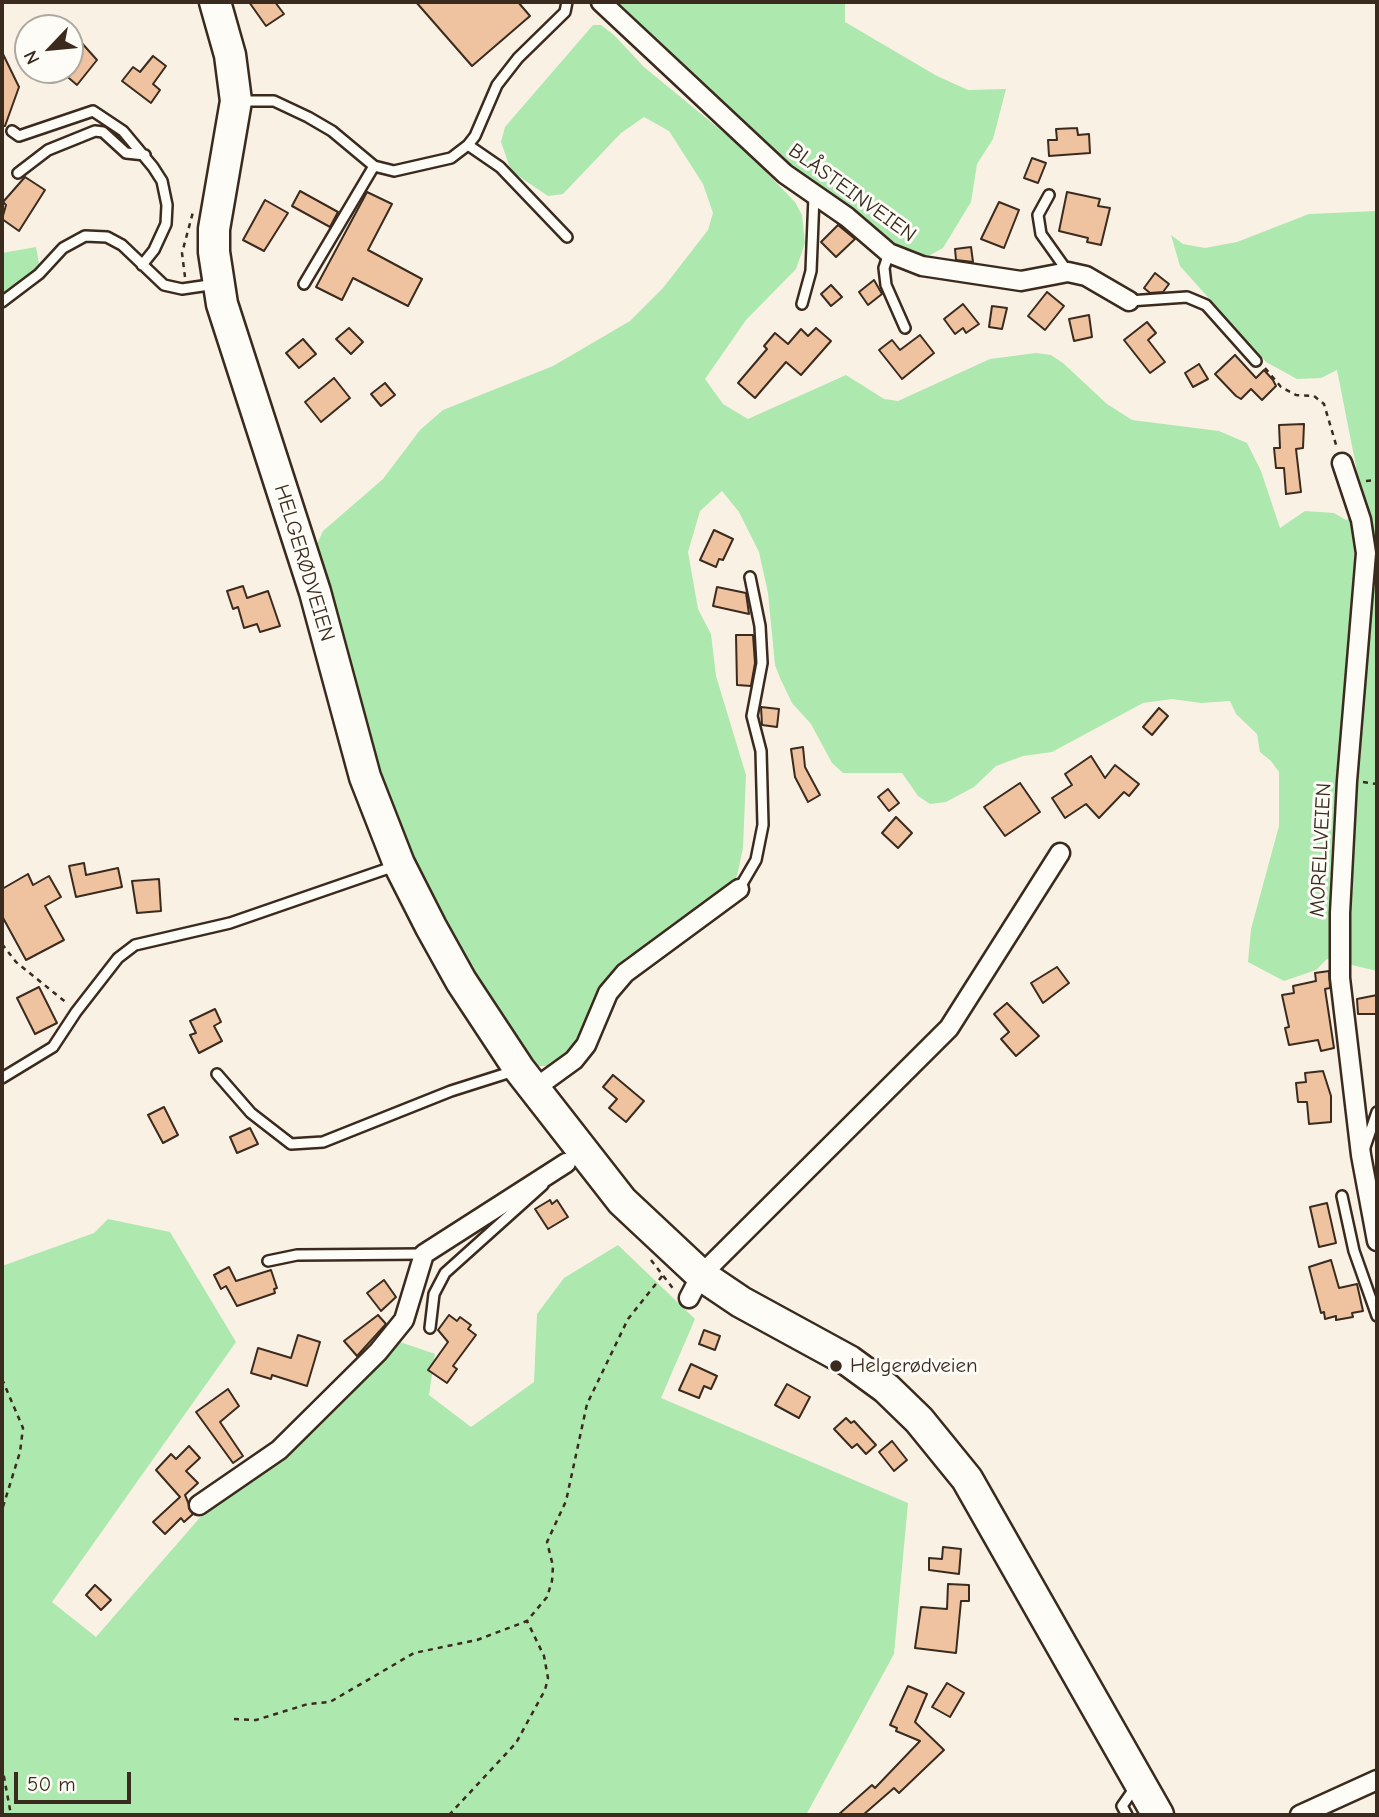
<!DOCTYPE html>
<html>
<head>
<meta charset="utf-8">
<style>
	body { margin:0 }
	#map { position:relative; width:1379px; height:1817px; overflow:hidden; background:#faf1e5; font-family:"Comic Neue",sans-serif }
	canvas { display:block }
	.frame { position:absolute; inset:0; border:4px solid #3b2a1e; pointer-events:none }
	.north { position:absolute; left:14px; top:14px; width:70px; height:70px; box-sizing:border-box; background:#fdfcf7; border:2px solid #afa8a0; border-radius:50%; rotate:244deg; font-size:19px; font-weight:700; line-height:28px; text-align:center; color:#3b2a1e }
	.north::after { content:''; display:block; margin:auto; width:24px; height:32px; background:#3b2a1e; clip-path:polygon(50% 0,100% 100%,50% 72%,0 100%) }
	.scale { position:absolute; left:14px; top:1772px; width:117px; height:32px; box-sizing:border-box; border:4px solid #3b2a1e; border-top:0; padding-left:9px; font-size:21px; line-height:24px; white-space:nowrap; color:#3b2a1e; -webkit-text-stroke:5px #fdfcf7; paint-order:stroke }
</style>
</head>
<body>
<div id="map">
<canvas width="1379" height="1817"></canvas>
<div class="frame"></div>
<div class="north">N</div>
<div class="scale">50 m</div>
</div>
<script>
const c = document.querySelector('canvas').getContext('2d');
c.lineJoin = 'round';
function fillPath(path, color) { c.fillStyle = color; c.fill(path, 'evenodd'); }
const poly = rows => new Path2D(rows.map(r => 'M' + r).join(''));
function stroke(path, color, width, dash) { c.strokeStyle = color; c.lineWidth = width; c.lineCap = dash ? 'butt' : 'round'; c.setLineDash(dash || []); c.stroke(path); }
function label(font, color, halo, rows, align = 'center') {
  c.font = font + ' "Comic Neue",sans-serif'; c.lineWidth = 6; c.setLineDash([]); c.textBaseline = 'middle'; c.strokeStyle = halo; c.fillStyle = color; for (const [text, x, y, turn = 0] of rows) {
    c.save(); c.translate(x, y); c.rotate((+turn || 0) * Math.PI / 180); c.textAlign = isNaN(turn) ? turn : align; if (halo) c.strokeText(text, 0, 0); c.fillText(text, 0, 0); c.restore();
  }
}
fillPath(poly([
	[614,2,845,2,845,22,937,76,968,90,1006,89,993,139,977,164,971,202,943,248,930,255,915,257,827,193,758,141,649,42],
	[593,25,601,25,614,35,644,67,745,150,795,202,802,215,805,243,796,269,746,320,705,379,723,404,748,419,846,375,884,399,898,401,990,359,1036,353,1051,355,1063,363,1107,404,1132,420,1219,431,1247,443,1261,471,1280,528,1305,511,1334,513,1346,520,1365,512,1337,370,1321,378,1297,379,1266,362,1180,266,1171,235,1183,244,1205,248,1237,242,1309,214,1377,211,1377,971,1327,959,1316,970,1284,981,1248,962,1251,929,1279,826,1279,772,1271,761,1260,752,1257,734,1236,714,1230,701,1201,703,1172,699,1143,703,1052,752,1023,756,996,766,974,787,946,802,930,804,918,796,902,773,843,773,832,763,811,724,792,703,780,678,775,665,768,593,759,552,739,512,722,491,700,511,688,552,698,609,711,634,716,676,746,775,743,848,737,876,729,888,682,923,625,958,598,991,574,1044,553,1066,539,1066,527,1059,497,1024,421,876,391,806,322,560,316,546,323,531,383,479,420,430,443,410,553,366,630,321,663,288,708,230,713,213,703,184,669,131,644,117,621,133,563,194,548,196,511,171,501,142,505,127],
	[36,247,41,275,2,296,2,253],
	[108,1219,170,1232,236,1342,52,1602,96,1637,210,1506,400,1342,435,1354,429,1395,471,1427,534,1382,537,1314,564,1278,618,1245,695,1319,661,1398,908,1503,894,1654,806,1815,2,1815,2,1266,94,1233]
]), '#ade8ae');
const building = poly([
	[249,2,275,2,284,14,266,26,249,2],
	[416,2,518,2,530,16,472,66,416,2],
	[80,41,97,60,77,85,63,73,70,70,70,52,80,41],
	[2,52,19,87,5,126,2,126,2,52],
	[153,56,166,66,153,84,160,90,151,103,122,81,133,67,140,72,153,56],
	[1077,128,1078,135,1089,134,1090,153,1049,156,1048,140,1057,140,1056,129,1077,128],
	[1032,158,1046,163,1038,183,1024,178,1032,158],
	[25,177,45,190,19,231,2,219,6,205,3,202,25,177],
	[300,191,338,212,330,227,292,206,300,191],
	[367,192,392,204,368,250,422,279,408,306,353,278,342,300,316,287,367,192],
	[1067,192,1100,199,1098,206,1110,208,1101,245,1087,242,1088,238,1059,231,1067,192],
	[265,200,288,213,264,251,243,240,265,200],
	[999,202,1019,210,1004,248,981,239,999,202],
	[838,225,855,239,836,257,821,242,838,225],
	[971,247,973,262,956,260,955,249,971,247],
	[1155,273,1169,284,1163,292,1150,293,1144,288,1155,273],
	[874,280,882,294,868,305,859,292,874,280],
	[831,285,842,297,831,306,821,294,831,285],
	[1047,292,1064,306,1045,330,1028,316,1047,292],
	[963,304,979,324,966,333,963,328,955,334,944,319,963,304],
	[992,306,1007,308,1002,329,989,327,992,306],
	[1089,315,1092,337,1074,341,1069,319,1089,315],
	[1147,322,1156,333,1148,340,1165,362,1150,373,1124,340,1147,322],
	[349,328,363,342,351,354,336,339,349,328],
	[816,328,831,341,801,375,786,362,755,398,738,383,767,349,764,346,775,333,788,344,801,329,808,336,816,328],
	[920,335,934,353,902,379,879,350,892,340,900,350,920,335],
	[303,339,316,354,299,368,286,353,303,339],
	[1235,355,1256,378,1264,370,1273,380,1276,386,1262,400,1251,389,1241,399,1236,396,1215,374,1235,355],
	[1199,364,1208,379,1193,387,1185,373,1199,364],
	[334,378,350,398,321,422,305,402,334,378],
	[385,383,395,395,381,406,371,394,385,383],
	[1304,424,1303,448,1296,449,1301,492,1286,494,1284,468,1276,468,1274,448,1280,448,1279,425,1304,424],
	[714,530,733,539,723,560,719,559,716,567,700,560,714,530],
	[243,586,247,598,268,591,280,626,260,632,257,624,244,628,238,607,233,609,227,591,243,586],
	[717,587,746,593,749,614,713,606,717,587],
	[736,635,753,635,755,663,751,686,737,685,736,635],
	[761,707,779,709,777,727,762,725,761,707],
	[1159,708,1168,716,1152,735,1143,727,1159,708],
	[803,747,805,767,820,795,808,802,795,777,791,749,803,747],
	[1091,756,1105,778,1115,765,1139,784,1129,796,1124,792,1099,818,1086,804,1065,818,1052,798,1072,785,1065,774,1091,756],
	[1020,783,1040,812,1005,836,984,807,1020,783],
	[888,789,899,803,889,811,878,797,888,789],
	[896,817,912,833,898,848,882,833,896,817],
	[84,863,86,875,118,868,122,887,76,897,69,866,84,863],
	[28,874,33,885,49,876,61,897,45,906,64,940,26,960,2,916,2,889,28,874],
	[159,879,161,911,137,913,132,881,159,879],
	[1057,967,1069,983,1043,1003,1031,983,1057,967],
	[1329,971,1330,988,1325,989,1334,1048,1321,1051,1318,1040,1289,1045,1285,1028,1289,1027,1282,995,1294,993,1293,986,1316,981,1315,973,1329,971],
	[39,987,57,1023,35,1034,17,998,39,987],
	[1377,995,1377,1014,1358,1014,1357,999,1377,995],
	[1007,1003,1039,1036,1016,1056,1001,1039,1009,1032,994,1014,1007,1003],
	[215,1009,221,1022,214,1026,222,1041,199,1053,190,1035,196,1033,190,1021,215,1009],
	[1323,1071,1331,1096,1331,1122,1309,1124,1307,1102,1298,1102,1296,1083,1306,1082,1305,1073,1323,1071],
	[613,1075,644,1101,626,1122,609,1108,617,1099,603,1087,613,1075],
	[164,1107,178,1135,163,1143,148,1115,164,1107],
	[250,1128,258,1144,237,1153,230,1137,250,1128],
	[550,1200,552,1204,557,1200,568,1217,548,1229,535,1209,550,1200],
	[1327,1203,1336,1243,1319,1247,1310,1207,1327,1203],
	[1331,1260,1339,1288,1357,1284,1363,1311,1352,1313,1353,1317,1336,1320,1336,1316,1325,1319,1324,1312,1321,1313,1309,1267,1331,1260],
	[229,1267,236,1281,271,1270,277,1288,274,1289,275,1293,237,1306,226,1286,221,1289,214,1275,229,1267],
	[384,1280,396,1297,381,1311,367,1293,384,1280],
	[378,1315,386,1324,357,1356,344,1341,378,1315],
	[449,1315,457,1321,460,1317,471,1325,468,1329,476,1335,453,1366,457,1369,447,1383,428,1370,448,1342,438,1330,449,1315],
	[704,1330,720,1336,715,1350,699,1344,704,1330],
	[298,1335,320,1342,307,1386,272,1375,271,1379,251,1373,258,1348,291,1358,298,1335],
	[691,1364,717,1376,711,1389,704,1386,699,1398,679,1390,691,1364],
	[787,1384,810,1397,799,1418,775,1405,787,1384],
	[228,1389,239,1406,220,1422,243,1456,233,1463,196,1412,228,1389],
	[846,1418,851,1423,854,1421,876,1445,866,1454,857,1444,852,1448,834,1429,846,1418],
	[892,1441,907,1460,894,1471,879,1452,892,1441],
	[189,1446,200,1458,186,1471,198,1483,185,1495,193,1514,184,1522,181,1518,165,1534,153,1522,180,1497,156,1470,171,1454,176,1459,189,1446],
	[943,1547,961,1549,959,1574,929,1570,929,1558,942,1559,943,1547],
	[948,1584,969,1585,969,1601,961,1601,956,1653,915,1648,921,1607,947,1609,948,1584],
	[95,1585,111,1600,101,1610,86,1595,95,1585],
	[947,1683,964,1693,950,1717,932,1707,947,1683],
	[908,1686,927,1694,915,1722,944,1750,899,1793,894,1788,863,1815,838,1815,872,1785,875,1788,920,1741,896,1731,897,1728,890,1725,908,1686]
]);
fillPath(building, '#efc39f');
stroke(building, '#3b2a1e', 2);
const lane = poly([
	[241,101,274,101,308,117,332,131,374,166,394,171,451,158,468,145,475,136,497,85,518,58,565,12,567,2],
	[12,131,19,136,93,111,123,131,153,167,162,181,167,205,166,224,154,250,142,265],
	[468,145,500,167,567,237],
	[18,173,48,150,95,131,103,132,126,153,145,155],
	[1049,195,1038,215,1041,234,1068,272],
	[889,253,884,268,886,285,905,328],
	[304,284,374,166],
	[1129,301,1187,297,1206,305,1256,361],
	[2,302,39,274,63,248,85,236,107,237,122,245,164,285,182,289,216,284],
	[802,304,811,271,814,196],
	[739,889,756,860,763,825,761,751,752,716,762,663,760,626,750,577],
	[217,1074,251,1113,291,1144,323,1142,451,1091,514,1071],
	[2,1078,53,1047,76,1012,118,958,135,945,230,923,395,866],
	[1364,1150,1377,1112],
	[1342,1196,1354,1251,1377,1316],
	[268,1261,297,1255,424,1254],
	[430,1328,434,1294,445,1273,543,1185],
	[1127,1815,1122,1806,1136,1786]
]);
const street = poly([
	[601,2,785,174,847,217,889,253,922,266,1021,281,1068,272,1086,276,1129,301],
	[1342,463,1361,520,1366,553,1347,781,1340,913,1340,978,1361,1155,1377,1241],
	[534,1089,574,1060,586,1045,608,993,625,973,739,889],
	[689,1298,701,1275,949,1028,1060,853],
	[199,1505,279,1450,378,1352,404,1320,424,1254,566,1163],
	[1300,1815,1377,1780]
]);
const primary = poly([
	[215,2,230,55,236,101,214,229,214,252,222,304,315,592,365,777,399,864,431,927,461,981,519,1069,622,1201,701,1275,741,1302,849,1361,886,1388,919,1420,967,1479,1158,1815]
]);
stroke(lane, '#3b2a1e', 14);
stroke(street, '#3b2a1e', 23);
stroke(primary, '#3b2a1e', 35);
stroke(poly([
	[185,277,182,253,193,212],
	[1265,368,1281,387,1296,395,1314,396,1324,404,1337,448],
	[1366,481,1377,480],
	[1363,782,1377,784],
	[2,944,16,962,68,1004],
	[651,1260,675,1291],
	[2,1379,23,1428,20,1452,2,1510],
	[234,1719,256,1720,308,1704,330,1702,414,1653,477,1640,527,1621,547,1597,552,1581,553,1566,547,1542,566,1501,587,1404,628,1319,663,1275],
	[2,1766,11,1815],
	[449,1815,516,1743,545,1690,548,1678,544,1656,527,1621]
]), '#3b2a1e', 2.5, [5, 5]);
stroke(lane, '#fdfcf7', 9);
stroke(street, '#fdfcf7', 18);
stroke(primary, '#fdfcf7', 30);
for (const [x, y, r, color] of [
	[836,1366,7,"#3b2a1e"]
]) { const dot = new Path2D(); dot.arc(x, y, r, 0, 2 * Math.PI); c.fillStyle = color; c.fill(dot); stroke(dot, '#fdfcf7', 2.5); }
label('21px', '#3b2a1e', '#fdfcf7', [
	["BLÅSTEINVEIEN",852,193,36],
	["HELGERØDVEIEN",304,563,73],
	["MORELLVEIEN",1321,850,-87]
]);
label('21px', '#3b2a1e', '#fdfcf7', [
	["Helgerødveien",850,1366]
], 'left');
</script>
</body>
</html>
